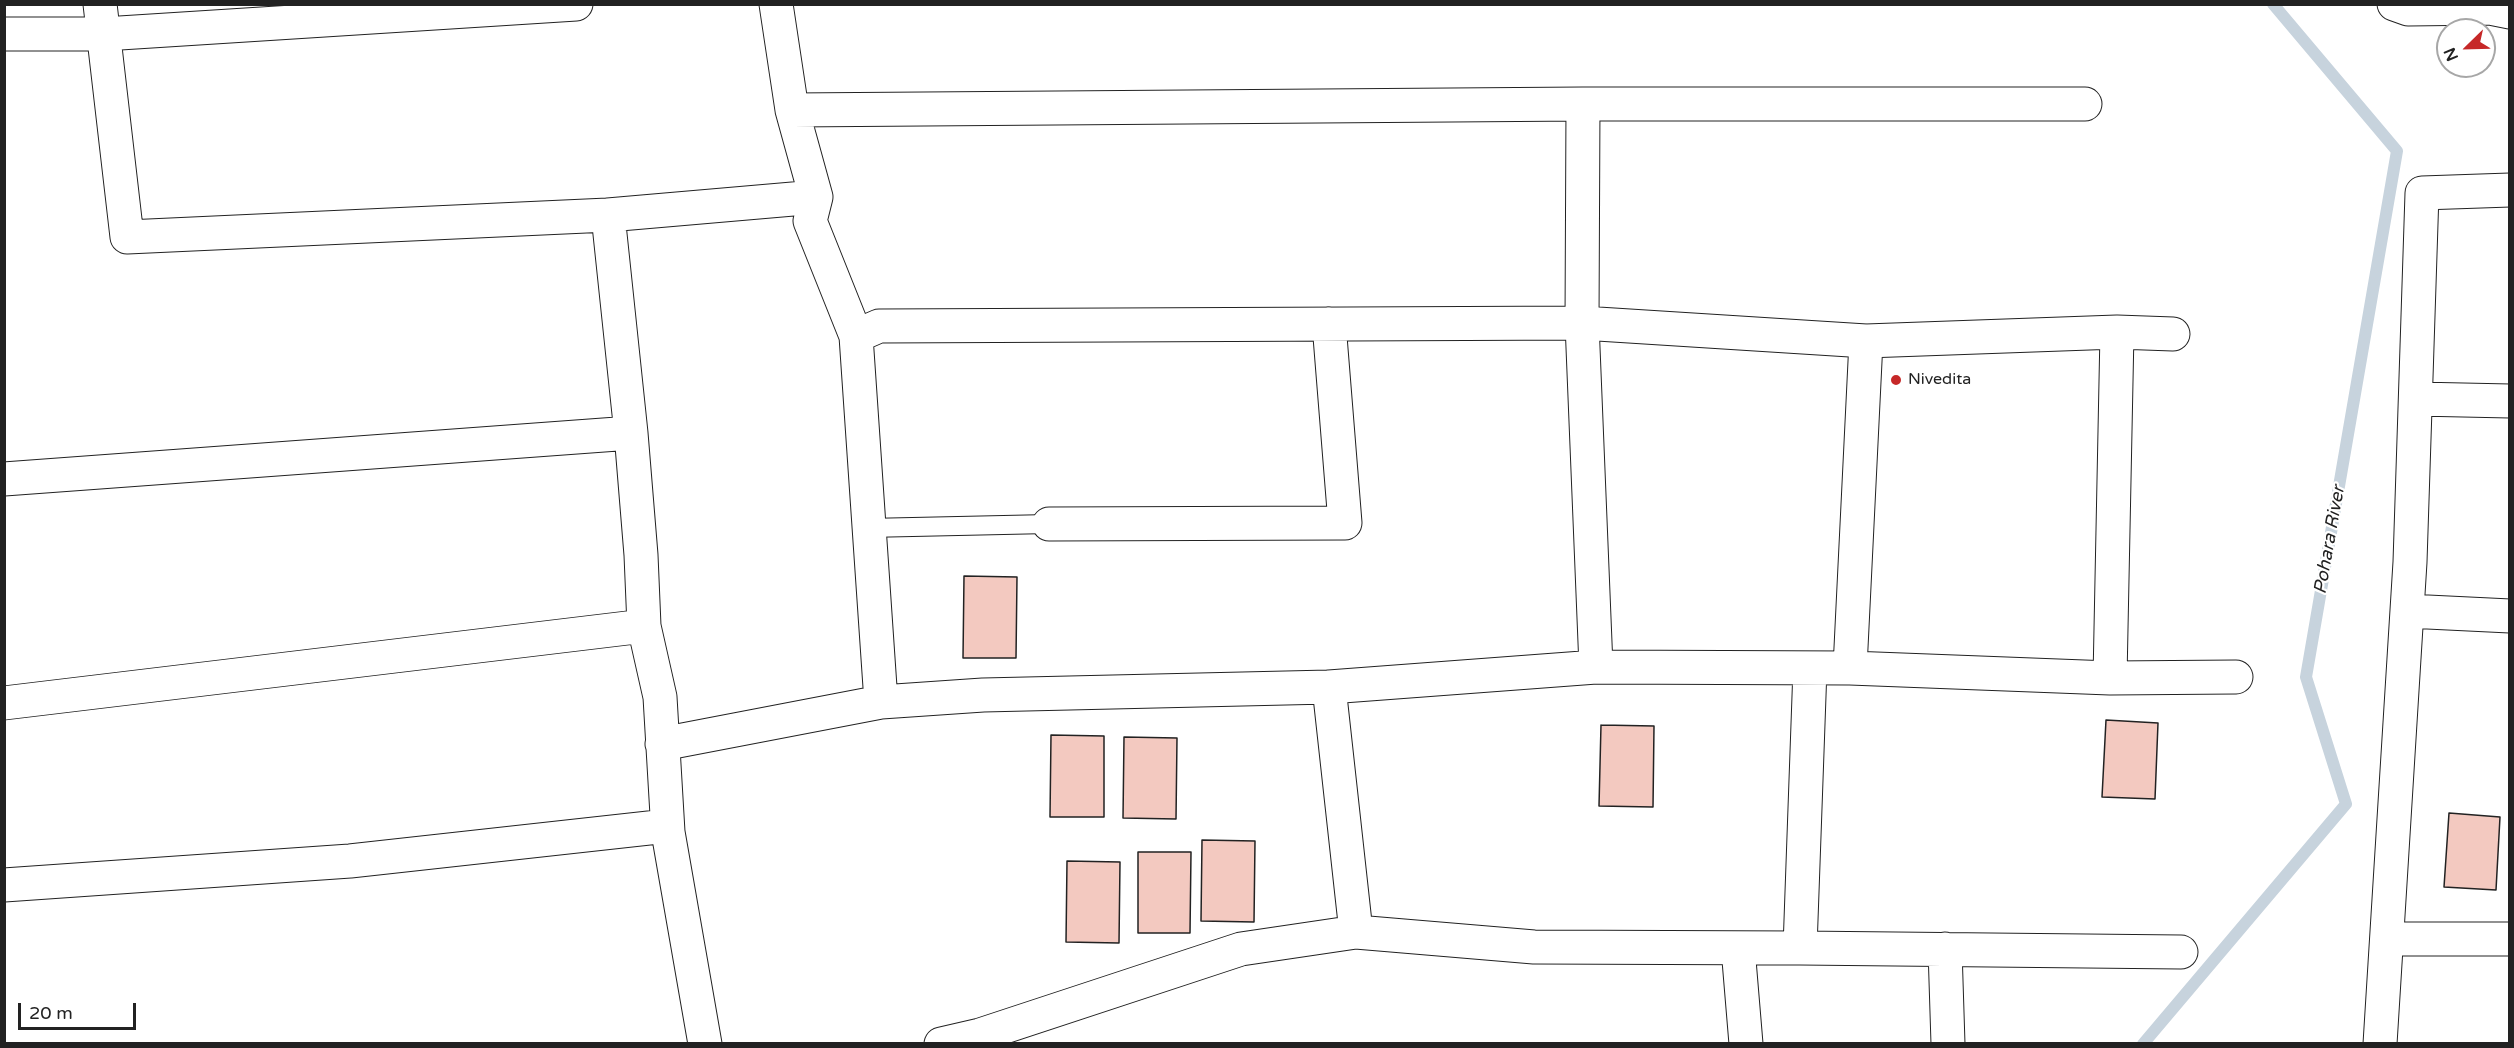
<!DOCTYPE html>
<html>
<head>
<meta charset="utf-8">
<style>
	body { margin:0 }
	#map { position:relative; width:2514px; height:1048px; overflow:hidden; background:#fff; font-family:"Varela Round",sans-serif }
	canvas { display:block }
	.frame { position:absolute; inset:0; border:6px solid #222; pointer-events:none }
	.north { position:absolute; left:2436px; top:18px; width:60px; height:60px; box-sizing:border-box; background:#fff; border:2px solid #a7a7a7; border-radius:50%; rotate:247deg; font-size:16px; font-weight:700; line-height:24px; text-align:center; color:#222 }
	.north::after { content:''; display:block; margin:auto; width:21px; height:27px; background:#c62828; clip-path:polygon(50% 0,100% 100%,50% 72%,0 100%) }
	.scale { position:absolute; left:18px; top:1003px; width:118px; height:27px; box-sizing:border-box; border:3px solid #222; border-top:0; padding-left:8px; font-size:18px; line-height:21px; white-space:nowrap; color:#222; -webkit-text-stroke:4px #fff; paint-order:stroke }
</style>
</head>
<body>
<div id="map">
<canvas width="2514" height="1048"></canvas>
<div class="frame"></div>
<div class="north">N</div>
<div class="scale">20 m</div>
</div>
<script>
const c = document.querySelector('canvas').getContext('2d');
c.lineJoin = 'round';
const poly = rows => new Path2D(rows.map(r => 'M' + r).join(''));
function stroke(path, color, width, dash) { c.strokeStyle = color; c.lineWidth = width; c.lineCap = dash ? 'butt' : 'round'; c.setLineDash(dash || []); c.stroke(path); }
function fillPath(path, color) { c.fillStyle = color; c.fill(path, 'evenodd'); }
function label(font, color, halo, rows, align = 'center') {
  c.font = font + ' "Varela Round",sans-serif'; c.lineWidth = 4.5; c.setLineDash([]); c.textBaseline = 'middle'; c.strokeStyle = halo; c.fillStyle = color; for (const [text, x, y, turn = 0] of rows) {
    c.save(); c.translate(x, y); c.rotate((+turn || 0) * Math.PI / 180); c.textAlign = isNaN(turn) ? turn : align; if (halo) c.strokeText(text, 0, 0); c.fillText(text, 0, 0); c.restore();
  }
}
stroke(poly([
	[2143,1044,2346,804,2306,677,2397,151,2273,4]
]), '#c7d3dd', 12);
const building = poly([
	[964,576,1017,577,1016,658,963,658,964,576],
	[2106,720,2158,723,2155,799,2102,797,2106,720],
	[1601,725,1654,726,1653,807,1599,806,1601,725],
	[1051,735,1104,736,1104,817,1050,817,1051,735],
	[1124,737,1177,738,1176,819,1123,818,1124,737],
	[2449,813,2500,817,2496,890,2444,887,2449,813],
	[1202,840,1255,841,1254,922,1201,921,1202,840],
	[1138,852,1191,852,1190,933,1138,933,1138,852],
	[1067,861,1120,862,1119,943,1066,942,1067,861]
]);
fillPath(building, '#f3c9c0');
stroke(building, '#222', 1.5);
const lane = poly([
	[867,528,1049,524]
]);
const street = poly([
	[100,4,127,237,608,215,816,197],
	[2394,4,2408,9,2490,8,2510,12],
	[4,34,104,34,576,4],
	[1583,104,2085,104],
	[792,110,1583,104,1582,323,1866,341,1850,668],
	[608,215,631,433],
	[856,336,879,326,1582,323,1596,667],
	[1866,341,2117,332,2173,334],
	[2416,399,2510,401],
	[4,479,631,433,641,555,644,626,660,697,668,832,705,1044],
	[1049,524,1345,523,1329,324],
	[2407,611,2510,616],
	[2110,678,2117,332],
	[881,702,983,695,1329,687,1596,667,1850,668,2110,678,2236,677],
	[4,703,644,626],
	[662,744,881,702,856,336,810,221,816,197,792,110,776,4],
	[4,885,350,861,667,826],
	[1356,932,1534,947,1800,948,1810,668],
	[2387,939,2510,939],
	[1738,948,1746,1044],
	[1800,948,2181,952],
	[1945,949,1948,1044],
	[941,1044,980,1035,1241,949,1356,932,1329,687],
	[2380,1044,2410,562,2422,193,2510,190]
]);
stroke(lane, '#222', 20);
stroke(street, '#222', 35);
stroke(lane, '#fff', 18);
stroke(street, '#fff', 33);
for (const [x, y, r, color] of [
	[1896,380,6,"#c62828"]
]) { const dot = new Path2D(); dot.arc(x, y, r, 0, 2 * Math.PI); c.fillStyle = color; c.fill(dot); stroke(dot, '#fff', 2); }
label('16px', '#222', '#fff', [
	["Nivedita",1908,380]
], 'left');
label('italic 18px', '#222', '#fff', [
	["Pohara River",2330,540,-80]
]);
</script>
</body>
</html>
